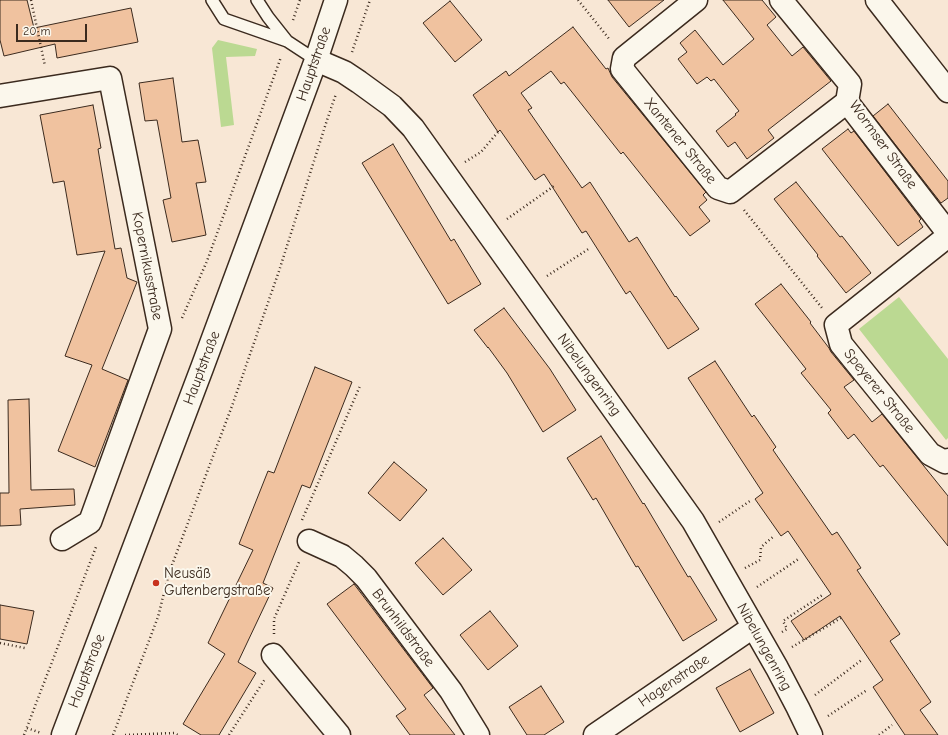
<!DOCTYPE html>
<html>
<head>
<meta charset="utf-8">
<style>
	body { margin:0 }
	#map { position:relative; width:948px; height:735px; overflow:hidden; background:#f8e7d5; font-family:"Comic Neue",sans-serif }
	canvas { display:block }
	.scale { position:absolute; left:16px; top:24px; width:71px; height:18px; box-sizing:border-box; border:2px solid #3b2a1e; border-top:0; padding-left:5px; font-size:12px; line-height:14px; white-space:nowrap; color:#3b2a1e; -webkit-text-stroke:3px #fbf7ec; paint-order:stroke }
</style>
</head>
<body>
<div id="map">
<canvas width="948" height="735"></canvas>
<div class="scale">20 m</div>
</div>
<script>
const c = document.querySelector('canvas').getContext('2d');
c.lineJoin = 'round';
function fillPath(path, color) { c.fillStyle = color; c.fill(path, 'evenodd'); }
const poly = rows => new Path2D(rows.map(r => 'M' + r).join(''));
function stroke(path, color, width, dash) { c.strokeStyle = color; c.lineWidth = width; c.lineCap = dash ? 'butt' : 'round'; c.setLineDash(dash || []); c.stroke(path); }
function label(font, color, halo, rows, align = 'center') {
  c.font = font + ' "Comic Neue",sans-serif'; c.lineWidth = 4; c.setLineDash([]); c.textBaseline = 'middle'; c.strokeStyle = halo; c.fillStyle = color; for (const [text, x, y, turn = 0] of rows) {
    c.save(); c.translate(x, y); c.rotate((+turn || 0) * Math.PI / 180); c.textAlign = isNaN(turn) ? turn : align; if (halo) c.strokeText(text, 0, 0); c.fillText(text, 0, 0); c.restore();
  }
}
fillPath(poly([
	[218,40,257,49,255,56,226,57,234,125,221,127,212,48],
	[899,297,948,359,948,438,946,440,859,329]
]), '#bbd992');
const building = poly([
	[0,0,27,0,34,28,131,8,138,42,57,58,55,44,4,56,0,40,0,0],
	[608,0,664,0,629,27,608,0],
	[723,0,762,0,776,17,767,25,792,56,803,47,831,81,768,130,774,138,747,159,735,142,728,147,716,131,736,115,735,114,739,111,714,79,711,81,707,77,697,84,678,59,687,52,680,43,695,30,723,65,754,39,723,0],
	[450,1,482,40,455,62,423,23,450,1],
	[573,27,606,69,608,68,612,77,706,192,703,195,707,200,699,207,710,221,690,236,623,152,621,154,564,82,561,84,551,71,521,93,532,108,528,110,582,188,590,182,629,242,637,237,675,297,676,296,699,329,668,349,630,291,626,294,586,231,582,233,544,174,535,180,500,130,498,132,473,95,506,71,509,76,573,27],
	[173,78,182,142,198,140,206,182,196,183,206,235,172,242,163,200,171,198,157,120,145,121,139,83,173,78],
	[888,104,948,181,948,198,941,203,873,116,888,104],
	[93,105,101,148,98,149,115,249,121,248,127,278,137,282,102,369,128,380,95,467,58,451,92,365,65,356,105,251,77,255,64,181,53,183,40,115,93,105],
	[848,129,851,133,854,131,921,219,919,221,923,227,898,246,822,149,848,129],
	[393,144,451,241,454,239,481,284,448,304,362,163,393,144],
	[796,182,840,237,842,236,871,273,846,293,817,256,818,255,774,199,796,182],
	[781,284,811,322,810,323,829,348,831,352,854,380,844,387,872,422,882,414,948,496,948,546,883,465,880,467,854,434,848,439,828,413,831,410,801,373,806,369,755,304,781,284],
	[504,308,550,369,576,410,543,432,507,373,488,347,488,348,474,330,504,308],
	[715,361,752,417,754,415,776,447,773,450,832,535,837,532,861,568,857,570,900,634,890,641,931,702,920,710,938,735,905,735,873,687,883,680,840,616,804,640,791,621,831,594,788,531,781,536,755,499,763,493,725,435,688,378,715,361],
	[315,367,352,382,310,488,302,485,263,583,273,588,238,662,256,673,219,735,201,735,183,724,225,654,208,643,253,550,239,544,268,471,274,473,315,367],
	[29,399,31,490,74,489,75,505,20,509,21,525,0,526,0,493,9,493,8,400,29,399],
	[601,436,643,504,644,503,688,577,690,576,717,620,683,641,638,566,636,567,596,498,593,500,567,458,601,436],
	[394,462,427,490,400,521,368,493,394,462],
	[443,538,472,570,443,595,415,563,443,538],
	[354,584,433,688,424,695,455,735,410,735,396,716,406,709,327,604,354,584],
	[0,605,34,611,27,644,0,639,0,605],
	[490,611,518,646,488,670,460,635,490,611],
	[750,669,774,713,740,732,716,688,750,669],
	[541,686,564,722,544,735,527,735,509,707,541,686]
]);
fillPath(building, '#f0c29f');
stroke(building, '#3b2a1e', 1);
const lane = poly([
	[212,0,224,19,287,41],
	[257,0,268,17,287,41,316,60]
]);
const street = poly([
	[696,0,624,58,622,69,718,188,730,192,847,102],
	[781,0,850,84,847,102,948,233],
	[316,60,344,72,359,82,392,106,413,128,693,521,777,668,798,708,811,735],
	[0,96,110,78,160,329,90,522,62,539],
	[948,236,836,325,841,344,930,454,945,462,948,460],
	[309,541,342,556,354,566,366,578,451,691,478,735],
	[273,655,339,735],
	[595,735,753,627]
]);
const secondary = poly([
	[877,0,948,91],
	[63,735,202,368,316,60,336,0]
]);
stroke(lane, '#3b2a1e', 14);
stroke(street, '#3b2a1e', 25);
stroke(secondary, '#3b2a1e', 25);
stroke(poly([
	[31,0,45,66],
	[578,0,610,40],
	[293,20,300,0],
	[352,52,370,0],
	[465,162,481,152,498,132],
	[744,210,822,308],
	[507,219,554,186],
	[547,276,590,248],
	[182,318,207,261,281,57],
	[302,520,360,386],
	[719,522,750,501],
	[745,568,760,560,761,547,774,536],
	[757,587,800,558],
	[782,632,787,629,783,621,824,594],
	[274,634,274,619,299,562],
	[0,643,25,648],
	[792,647,841,618],
	[815,695,863,659],
	[828,716,867,690],
	[27,728,41,733],
	[24,735,96,547],
	[113,735,158,617,169,573,232,406,279,271,328,117,336,94],
	[125,735,174,733,178,735],
	[229,735,265,679],
	[879,735,892,725]
]), '#3b2a1e', 2.5, [1, 3]);
stroke(lane, '#fbf7ec', 11);
stroke(street, '#fbf7ec', 22);
stroke(secondary, '#fbf7ec', 22);
for (const [x, y, r, color] of [
	[156,583,4,"#c8321e"]
]) { const dot = new Path2D(); dot.arc(x, y, r, 0, 2 * Math.PI); c.fillStyle = color; c.fill(dot); stroke(dot, '#fbf7ec', 1.5); }
label('15px', '#3b2a1e', '#fbf7ec', [
	["Hauptstraße",314,64,-71],
	["Xantener Straße",680,141,51],
	["Wormser Straße",883,145,54],
	["Kopernikusstraße",147,266,79],
	["Hauptstraße",202,368,-69],
	["Nibelungenring",589,375,54],
	["Speyerer Straße",879,391,51],
	["Brunhildstraße",403,628,53],
	["Nibelungenring",764,647,61],
	["Hauptstraße",87,671,-69],
	["Hagenstraße",674,681,-34]
]);
label('15px', '#3b2a1e', '#fbf7ec', [
	["Neusäß",164,574],
	["Gutenbergstraße",164,591]
], 'left');
</script>
</body>
</html>
